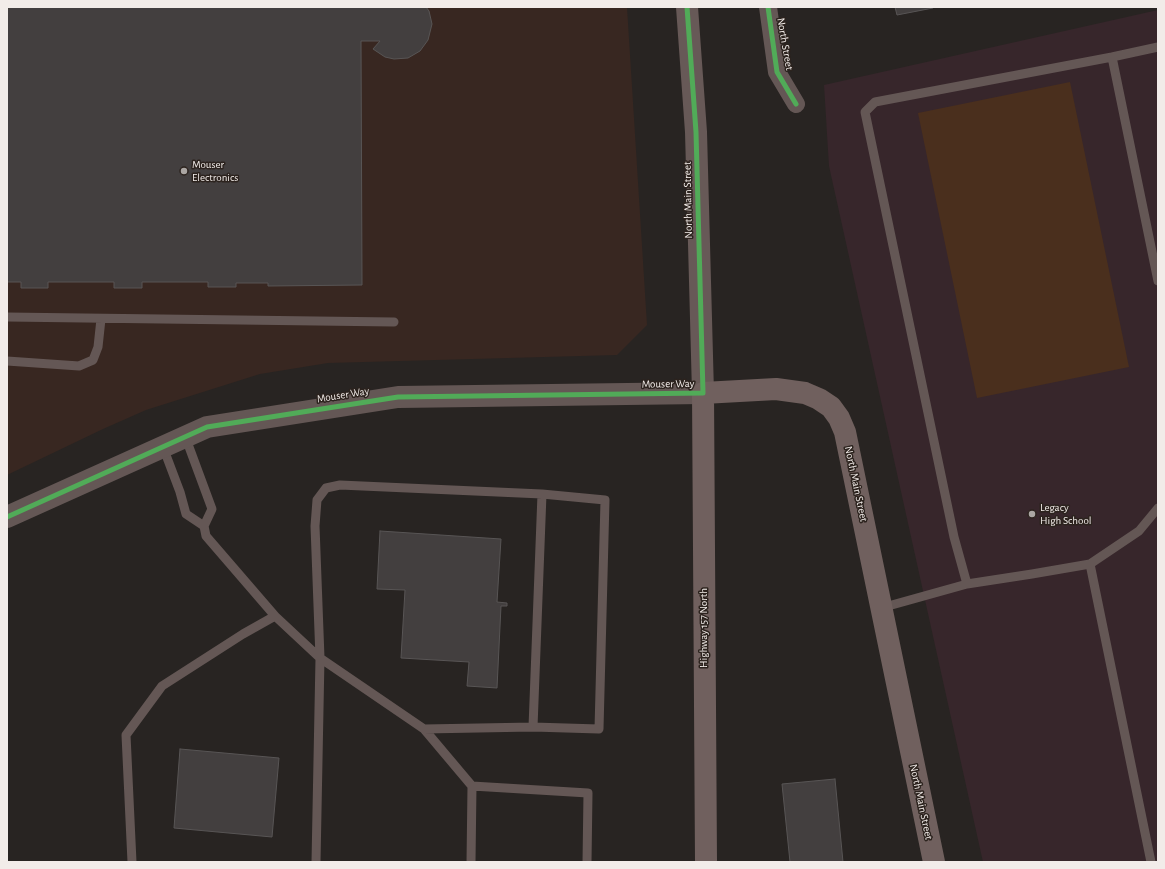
<!DOCTYPE html>
<html>
<head>
<meta charset="utf-8">
<style>
	body { margin:0 }
	#map { position:relative; width:1165px; height:869px; overflow:hidden; background:#282422; font-family:"Alegreya Sans",sans-serif }
	canvas { display:block }
	.frame { position:absolute; inset:0; border:8px solid #f2ece9; pointer-events:none }
</style>
</head>
<body>
<div id="map">
<canvas width="1165" height="869"></canvas>
<div class="frame"></div>
</div>
<script>
const c = document.querySelector('canvas').getContext('2d');
c.lineJoin = 'round';
function fillPath(path, color) { c.fillStyle = color; c.fill(path, 'evenodd'); }
const poly = rows => new Path2D(rows.map(r => 'M' + r).join(''));
function stroke(path, color, width, dash) { c.strokeStyle = color; c.lineWidth = width; c.lineCap = dash ? 'butt' : 'round'; c.setLineDash(dash || []); c.stroke(path); }
function label(font, color, halo, rows, align = 'center') {
  c.font = font + ' "Alegreya Sans",sans-serif'; c.lineWidth = 3; c.setLineDash([]); c.textBaseline = 'middle'; c.strokeStyle = halo; c.fillStyle = color; for (const [text, x, y, turn = 0] of rows) {
    c.save(); c.translate(x, y); c.rotate((+turn || 0) * Math.PI / 180); c.textAlign = isNaN(turn) ? turn : align; if (halo) c.strokeText(text, 0, 0); c.fillText(text, 0, 0); c.restore();
  }
}
fillPath(poly([
	[7,7,627,7,647,325,617,355,328,363,260,374,146,410,103,429,7,475]
]), '#382721');
fillPath(poly([
	[1158,10,1158,862,983,862,829,166,824,85]
]), '#37262b');
fillPath(poly([
	[1070,82,1129,367,977,398,918,113]
]), '#4a2f1d');
const building = poly([
	[7,7,413,7,413,8,414,7,426,7,429,11,432,24,428,40,420,51,408,58,394,59,385,57,373,49,380,41,361,41,362,285,268,286,268,283,236,283,236,287,208,287,208,282,142,282,142,288,114,288,114,282,48,282,48,288,21,288,21,282,7,282,7,7],
	[895,7,933,7,933,8,897,15,895,7],
	[380,531,501,539,497,602,507,603,507,606,501,606,497,688,467,686,469,662,401,658,405,590,377,589,380,531],
	[180,749,279,758,272,837,174,828,180,749],
	[835,779,843,862,790,862,782,784,835,779]
]);
fillPath(building, '#433f3f');
stroke(building, '#585555', 1);
stroke(poly([
	[1112,57,1158,47],
	[7,317,394,322],
	[7,361,79,366,93,360,98,347,101,319],
	[163,447,180,492,186,514,204,526],
	[1090,564,1151,862],
	[967,584,954,537,865,112,875,102,1112,57,1158,281],
	[881,608,967,584,1032,574,1090,564,1139,531,1158,508],
	[275,616,320,658,316,862],
	[533,727,424,729,320,658,315,526,317,500,326,488,340,485,542,494,605,500,599,729,533,727,542,494],
	[424,729,472,786,588,793,587,862],
	[132,862,126,735,162,686,243,634,275,616,206,536,204,526,212,509,185,436],
	[471,862,472,786]
]), '#645755', 9);
stroke(poly([
	[768,7,777,72,796,104]
]), '#645755', 18);
stroke(poly([
	[7,517,207,427,398,397,703,393]
]), '#645755', 22);
stroke(poly([
	[687,7,696,132,703,393]
]), '#675957', 22);
stroke(poly([
	[706,862,703,393,776,389,805,393,819,399,831,407,839,418,845,432,934,862]
]), '#70605e', 22);
stroke(poly([
	[768,7,777,72,796,104],
	[7,517,207,427,398,397,703,393,696,132,687,7]
]), '#51ab58', 5);
for (const [x, y, r, color] of [
	[184,171,4,"#aba6a3"],
	[1032,514,4,"#aba6a3"]
]) { const dot = new Path2D(); dot.arc(x, y, r, 0, 2 * Math.PI); c.fillStyle = color; c.fill(dot); stroke(dot, '#2c231e', 1.5); }
label('11px', '#f2ece9', '#2c231e', [
	["North Street",785,44,80],
	["North Main Street",688,200,-91],
	["Mouser Way",668,384,-1],
	["Mouser Way",343,395,-9],
	["North Main Street",856,484,78],
	["Highway 157 North",704,628,-90],
	["North Main Street",921,802,78]
]);
label('11px', '#f2ece9', '#2c231e', [
	["Mouser",192,165],
	["Electronics",192,178],
	["Legacy",1040,508],
	["High School",1040,521]
], 'left');
</script>
</body>
</html>
